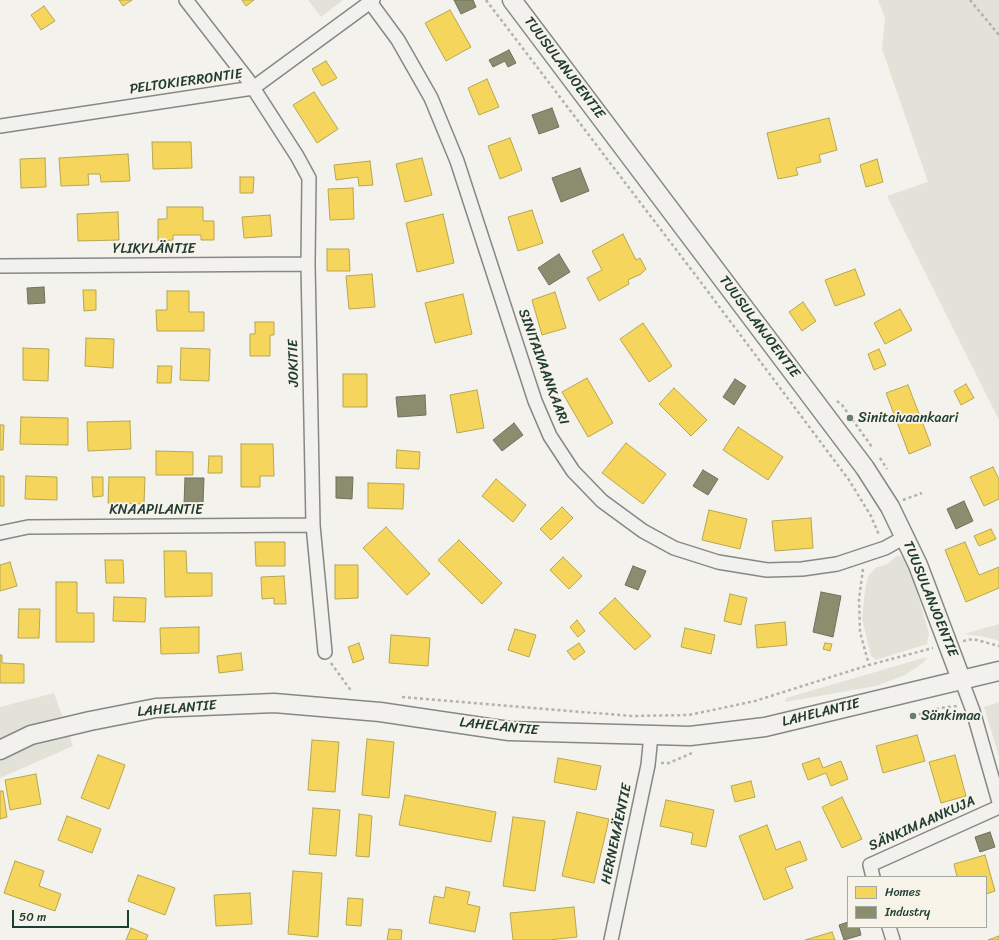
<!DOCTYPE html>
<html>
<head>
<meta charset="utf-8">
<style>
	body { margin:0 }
	#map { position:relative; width:999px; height:940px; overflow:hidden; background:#f4f2ec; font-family:Sriracha,sans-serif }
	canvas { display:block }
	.legend { position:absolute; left:847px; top:876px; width:140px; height:52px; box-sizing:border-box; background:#f7f3e8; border:1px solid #a1aaa0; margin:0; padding:5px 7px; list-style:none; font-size:12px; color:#1f3d34 }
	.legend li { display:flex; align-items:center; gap:8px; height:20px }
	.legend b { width:20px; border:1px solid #a1aaa0 }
	.scale { position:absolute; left:12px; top:910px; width:117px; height:18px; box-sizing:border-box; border:2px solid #1f3d34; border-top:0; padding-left:5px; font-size:12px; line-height:14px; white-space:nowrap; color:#1f3d34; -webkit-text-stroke:3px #f7f3e8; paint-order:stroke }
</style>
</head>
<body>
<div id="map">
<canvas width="999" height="940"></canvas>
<ul class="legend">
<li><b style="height:11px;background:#f6d55c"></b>Homes</li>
<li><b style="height:11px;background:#8c8c6e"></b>Industry</li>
</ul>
<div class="scale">50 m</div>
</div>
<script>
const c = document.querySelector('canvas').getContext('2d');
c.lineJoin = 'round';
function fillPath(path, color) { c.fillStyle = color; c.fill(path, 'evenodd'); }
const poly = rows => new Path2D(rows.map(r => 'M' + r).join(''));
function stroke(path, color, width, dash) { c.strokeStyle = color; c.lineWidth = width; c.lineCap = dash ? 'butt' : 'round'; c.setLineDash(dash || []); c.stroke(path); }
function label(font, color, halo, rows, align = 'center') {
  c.font = font + ' Sriracha,sans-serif'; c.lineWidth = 4; c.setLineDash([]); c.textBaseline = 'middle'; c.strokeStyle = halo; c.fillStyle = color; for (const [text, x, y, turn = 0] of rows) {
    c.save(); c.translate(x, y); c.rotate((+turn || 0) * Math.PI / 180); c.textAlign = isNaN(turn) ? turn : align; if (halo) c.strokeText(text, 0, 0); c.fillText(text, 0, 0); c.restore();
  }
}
fillPath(poly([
	[308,0,343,0,321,17],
	[878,0,999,0,999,420,887,196,928,182,882,49,885,18],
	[896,556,900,556,908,562,929,633,927,644,876,660,871,656,862,619,865,590,868,577,875,568,887,564],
	[999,624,999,641,986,637,964,634],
	[927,657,923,663,905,675,876,686,785,702,786,698],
	[54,693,73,746,0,778,0,707],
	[999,702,999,757,984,707]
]), '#e2e2d9');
const homes = poly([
	[119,0,132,0,123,6,119,0],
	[242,0,254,0,246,6,242,0],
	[44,6,55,21,41,30,31,15,44,6],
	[450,10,471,47,446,61,425,23,450,10],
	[326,61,337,78,322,86,312,69,326,61],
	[487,79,499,107,479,115,468,88,487,79],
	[314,92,338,129,317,143,293,105,314,92],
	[829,118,837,150,819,155,821,162,796,168,798,175,778,179,767,133,829,118],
	[510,138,522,170,500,179,488,146,510,138],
	[152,142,191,142,192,168,153,169,152,142],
	[128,154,130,181,101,182,100,174,88,174,89,185,61,186,59,158,128,154],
	[45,158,46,187,21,188,20,159,45,158],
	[422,158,432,195,405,202,396,164,422,158],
	[877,159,883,182,866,187,860,165,877,159],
	[370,161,373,185,359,186,358,177,336,180,334,165,370,161],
	[240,177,254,177,253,193,240,193,240,177],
	[353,188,354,219,330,220,328,189,353,188],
	[167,207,203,207,203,221,214,221,214,240,201,240,201,235,173,235,173,240,158,241,158,219,167,219,167,207],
	[532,210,543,243,518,251,508,217,532,210],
	[118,212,119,240,78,241,77,214,118,212],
	[443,214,454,263,417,272,406,223,443,214],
	[270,215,272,236,244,238,242,217,270,215],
	[623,234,636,260,640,258,646,269,641,274,628,280,629,284,599,301,587,278,602,270,592,251,623,234],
	[327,249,349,249,350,271,327,271,327,249],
	[855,269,865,295,835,306,825,280,855,269],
	[372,274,375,307,349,309,346,276,372,274],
	[83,290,96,290,96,310,84,311,83,290],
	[167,291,189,291,189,312,204,312,204,331,157,331,156,310,167,310,167,291],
	[555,292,566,328,542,335,532,300,555,292],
	[463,294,472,334,435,343,425,303,463,294],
	[803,302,816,321,802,331,789,312,803,302],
	[900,309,912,330,885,344,874,323,900,309],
	[255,322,274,322,274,335,270,335,270,356,250,356,250,334,255,334,255,322],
	[643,323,672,366,649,382,620,339,643,323],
	[86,338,114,339,113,368,85,366,86,338],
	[23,348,49,349,48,381,23,380,23,348],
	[181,348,210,349,209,381,180,380,181,348],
	[879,349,886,365,874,370,868,354,879,349],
	[158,366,172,366,171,383,157,383,158,366],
	[343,374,367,374,367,407,343,407,343,374],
	[587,378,613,423,588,437,562,392,587,378],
	[966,384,974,398,961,405,954,391,966,384],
	[908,385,931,445,909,454,886,393,908,385],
	[674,388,707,420,691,436,659,404,674,388],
	[477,390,484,428,457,433,450,395,477,390],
	[21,417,68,418,68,445,20,444,21,417],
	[130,421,131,449,88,451,87,422,130,421],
	[0,425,4,425,3,450,0,450,0,425],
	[738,427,783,457,768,480,723,450,738,427],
	[626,443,666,474,643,504,602,473,626,443],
	[241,444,273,444,274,476,260,476,260,487,241,487,241,444],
	[397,450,420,452,419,469,396,468,397,450],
	[156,451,193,452,193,475,156,475,156,451],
	[209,456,222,456,222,473,208,473,209,456],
	[993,467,999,479,999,499,984,506,970,477,993,467],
	[0,476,4,476,4,506,0,506,0,476],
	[26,476,57,477,57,500,25,499,26,476],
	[92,477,103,477,103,496,93,497,92,477],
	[109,477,145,477,144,504,108,503,109,477],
	[496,479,526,505,513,522,482,496,496,479],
	[368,483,404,484,403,509,368,508,368,483],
	[562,507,573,518,551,540,540,529,562,507],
	[709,510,747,519,740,549,702,540,709,510],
	[811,518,813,548,775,551,772,521,811,518],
	[386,527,430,574,407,595,363,548,386,527],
	[991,529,996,539,979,546,974,536,991,529],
	[459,540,502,583,482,604,438,560,459,540],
	[255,542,285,542,285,566,256,566,255,542],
	[965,542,979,575,999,567,999,588,966,602,945,550,965,542],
	[164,551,186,551,187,573,212,573,212,596,165,597,164,551],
	[563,557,582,576,569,589,550,570,563,557],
	[105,560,123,560,124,583,106,583,105,560],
	[10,562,17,586,0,591,0,565,10,562],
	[335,565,358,565,358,598,335,599,335,565],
	[284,576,286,604,274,604,274,598,262,599,261,577,284,576],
	[56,582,77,582,77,613,94,613,94,642,56,642,56,582],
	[730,594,747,598,741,625,724,621,730,594],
	[114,597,146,598,145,622,113,621,114,597],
	[615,598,651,636,635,650,599,613,615,598],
	[19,609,40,609,39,638,18,638,19,609],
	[577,620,585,631,578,637,570,627,577,620],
	[785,622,787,645,757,648,755,625,785,622],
	[199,627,199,653,161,654,160,628,199,627],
	[685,628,715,635,711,654,681,647,685,628],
	[515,629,536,635,529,657,508,650,515,629],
	[391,635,430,638,428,666,389,663,391,635],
	[359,643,364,659,353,663,348,647,359,643],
	[579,643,585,652,574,660,567,651,579,643],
	[825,643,832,644,830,651,823,649,825,643],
	[241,653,243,670,219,673,217,656,241,653],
	[0,655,2,655,2,663,24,664,24,683,0,683,0,655],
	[917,735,925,761,883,773,876,746,917,735],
	[367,739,394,742,389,798,362,795,367,739],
	[312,740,339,742,335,792,308,790,312,740],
	[98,755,125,765,109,809,81,798,98,755],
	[955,755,966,796,941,803,929,762,955,755],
	[558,758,601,766,596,790,554,782,558,758],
	[819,758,823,768,841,761,848,779,831,786,826,773,808,780,802,764,819,758],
	[36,774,41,804,10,810,5,780,36,774],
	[751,781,755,797,735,802,731,786,751,781],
	[0,791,3,791,7,817,0,819,0,791],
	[405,795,496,812,491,842,399,825,405,795],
	[842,797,862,839,842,848,822,807,842,797],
	[666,800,714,810,706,847,691,844,693,833,660,826,666,800],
	[313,808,340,810,336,856,309,854,313,808],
	[577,812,609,819,594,883,562,876,577,812],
	[359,814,372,816,369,857,356,856,359,814],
	[67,816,101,829,92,853,58,840,67,816],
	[513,817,545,821,535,891,503,886,513,817],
	[767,825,776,850,800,841,807,860,785,868,793,888,764,900,739,836,767,825],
	[985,855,995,891,986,894,986,877,957,877,954,864,985,855],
	[15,861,44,871,39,886,61,894,55,911,4,893,15,861],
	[293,871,322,873,318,937,288,934,293,871],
	[138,875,175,888,165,915,128,901,138,875],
	[446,887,470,892,467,904,480,907,475,932,429,923,434,896,444,898,446,887],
	[250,893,252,924,216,926,214,895,250,893],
	[348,898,363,899,361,926,346,925,348,898],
	[574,907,577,937,549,940,513,940,510,913,574,907],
	[131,928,148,935,146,940,126,940,131,928],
	[389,929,402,930,401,940,387,940,389,929],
	[832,932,835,940,805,940,832,932],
	[999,936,999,940,988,940,999,936]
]);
fillPath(homes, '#f6d55c');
stroke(homes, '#b6a750', 1);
const industry = poly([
	[454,0,473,0,476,7,461,14,454,0],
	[509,50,516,63,508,67,505,61,493,67,489,60,509,50],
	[552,108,559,127,539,134,532,115,552,108],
	[580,168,589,191,561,202,552,178,580,168],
	[559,254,570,272,549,285,538,268,559,254],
	[44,287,45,303,28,304,27,288,44,287],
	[735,379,746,386,734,405,723,397,735,379],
	[425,395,426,415,398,417,396,397,425,395],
	[514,423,523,435,502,451,493,440,514,423],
	[703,470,718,479,708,495,693,486,703,470],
	[336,477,353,477,352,499,336,498,336,477],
	[185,478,204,478,203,504,184,504,185,478],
	[964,501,973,521,956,529,947,509,964,501],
	[633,566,646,571,638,590,625,585,633,566],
	[821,592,841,596,833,637,813,632,821,592],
	[990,832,995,847,980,852,975,837,990,832],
	[848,922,848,927,859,927,861,935,844,940,839,925,848,922]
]);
fillPath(industry, '#8c8c6e');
stroke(industry, '#6b745d', 1);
const street = poly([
	[186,0,248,80,297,156,309,178,308,264,313,525,325,652],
	[370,2,398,40,431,98,457,161,535,401,550,436,573,471,602,501,643,531,674,548,718,562,767,570,802,569,837,564,885,548,905,537],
	[0,126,253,88,373,0],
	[0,266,308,264],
	[0,533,28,527,313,525],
	[961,679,973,711,999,802],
	[873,877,870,865,999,807],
	[889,927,893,940],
	[611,940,648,765,651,735]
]);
const secondary = poly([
	[512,0,865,468,890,507,918,565,961,679],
	[0,750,31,735,90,721,156,708,274,703,380,712,509,731,690,736,765,727,999,671]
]);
stroke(street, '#848985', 16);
stroke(secondary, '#848985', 21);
stroke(poly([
	[486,0,700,281,849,480,871,516,879,535],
	[970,0,999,35],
	[837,401,842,405,872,447],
	[880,458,887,469],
	[903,500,922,493],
	[863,569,859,599,860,632,869,665],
	[963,641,973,639,999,646],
	[331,663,352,692],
	[402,697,631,716,689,715,755,701,869,665,933,648],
	[913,716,940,708,957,706],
	[661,763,669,763,692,753]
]), '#b0b2ae', 2.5, [3, 3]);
stroke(street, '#f2f1ed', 13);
stroke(secondary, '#f2f1ed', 18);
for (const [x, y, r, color] of [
	[850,418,4,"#6a7c74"],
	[913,716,4,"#6a7c74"]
]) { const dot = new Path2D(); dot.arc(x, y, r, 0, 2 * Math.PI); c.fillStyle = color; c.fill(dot); stroke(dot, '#f7f3e8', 1.5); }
label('14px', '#1f3d34', '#f7f3e8', [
	["TUUSULANJOENTIE",564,68,53],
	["PELTOKIERRONTIE",186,82,-8],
	["YLIKYLÄNTIE",154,249],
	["TUUSULANJOENTIE",759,327,53],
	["JOKITIE",294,363,-91],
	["SINITAIVAANKAARI",543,367,70],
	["KNAAPILANTIE",156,510],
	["TUUSULANJOENTIE",930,599,68],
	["LAHELANTIE",177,709,-5],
	["LAHELANTIE",821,713,-14],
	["LAHELANTIE",499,727,6],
	["SÄNKIMAANKUJA",922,824,-24],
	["HERNEMÄENTIE",617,834,-78]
]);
label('14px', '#1f3d34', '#f7f3e8', [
	["Sinitaivaankaari",858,418],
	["Sänkimaa",921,716]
], 'left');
</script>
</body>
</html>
